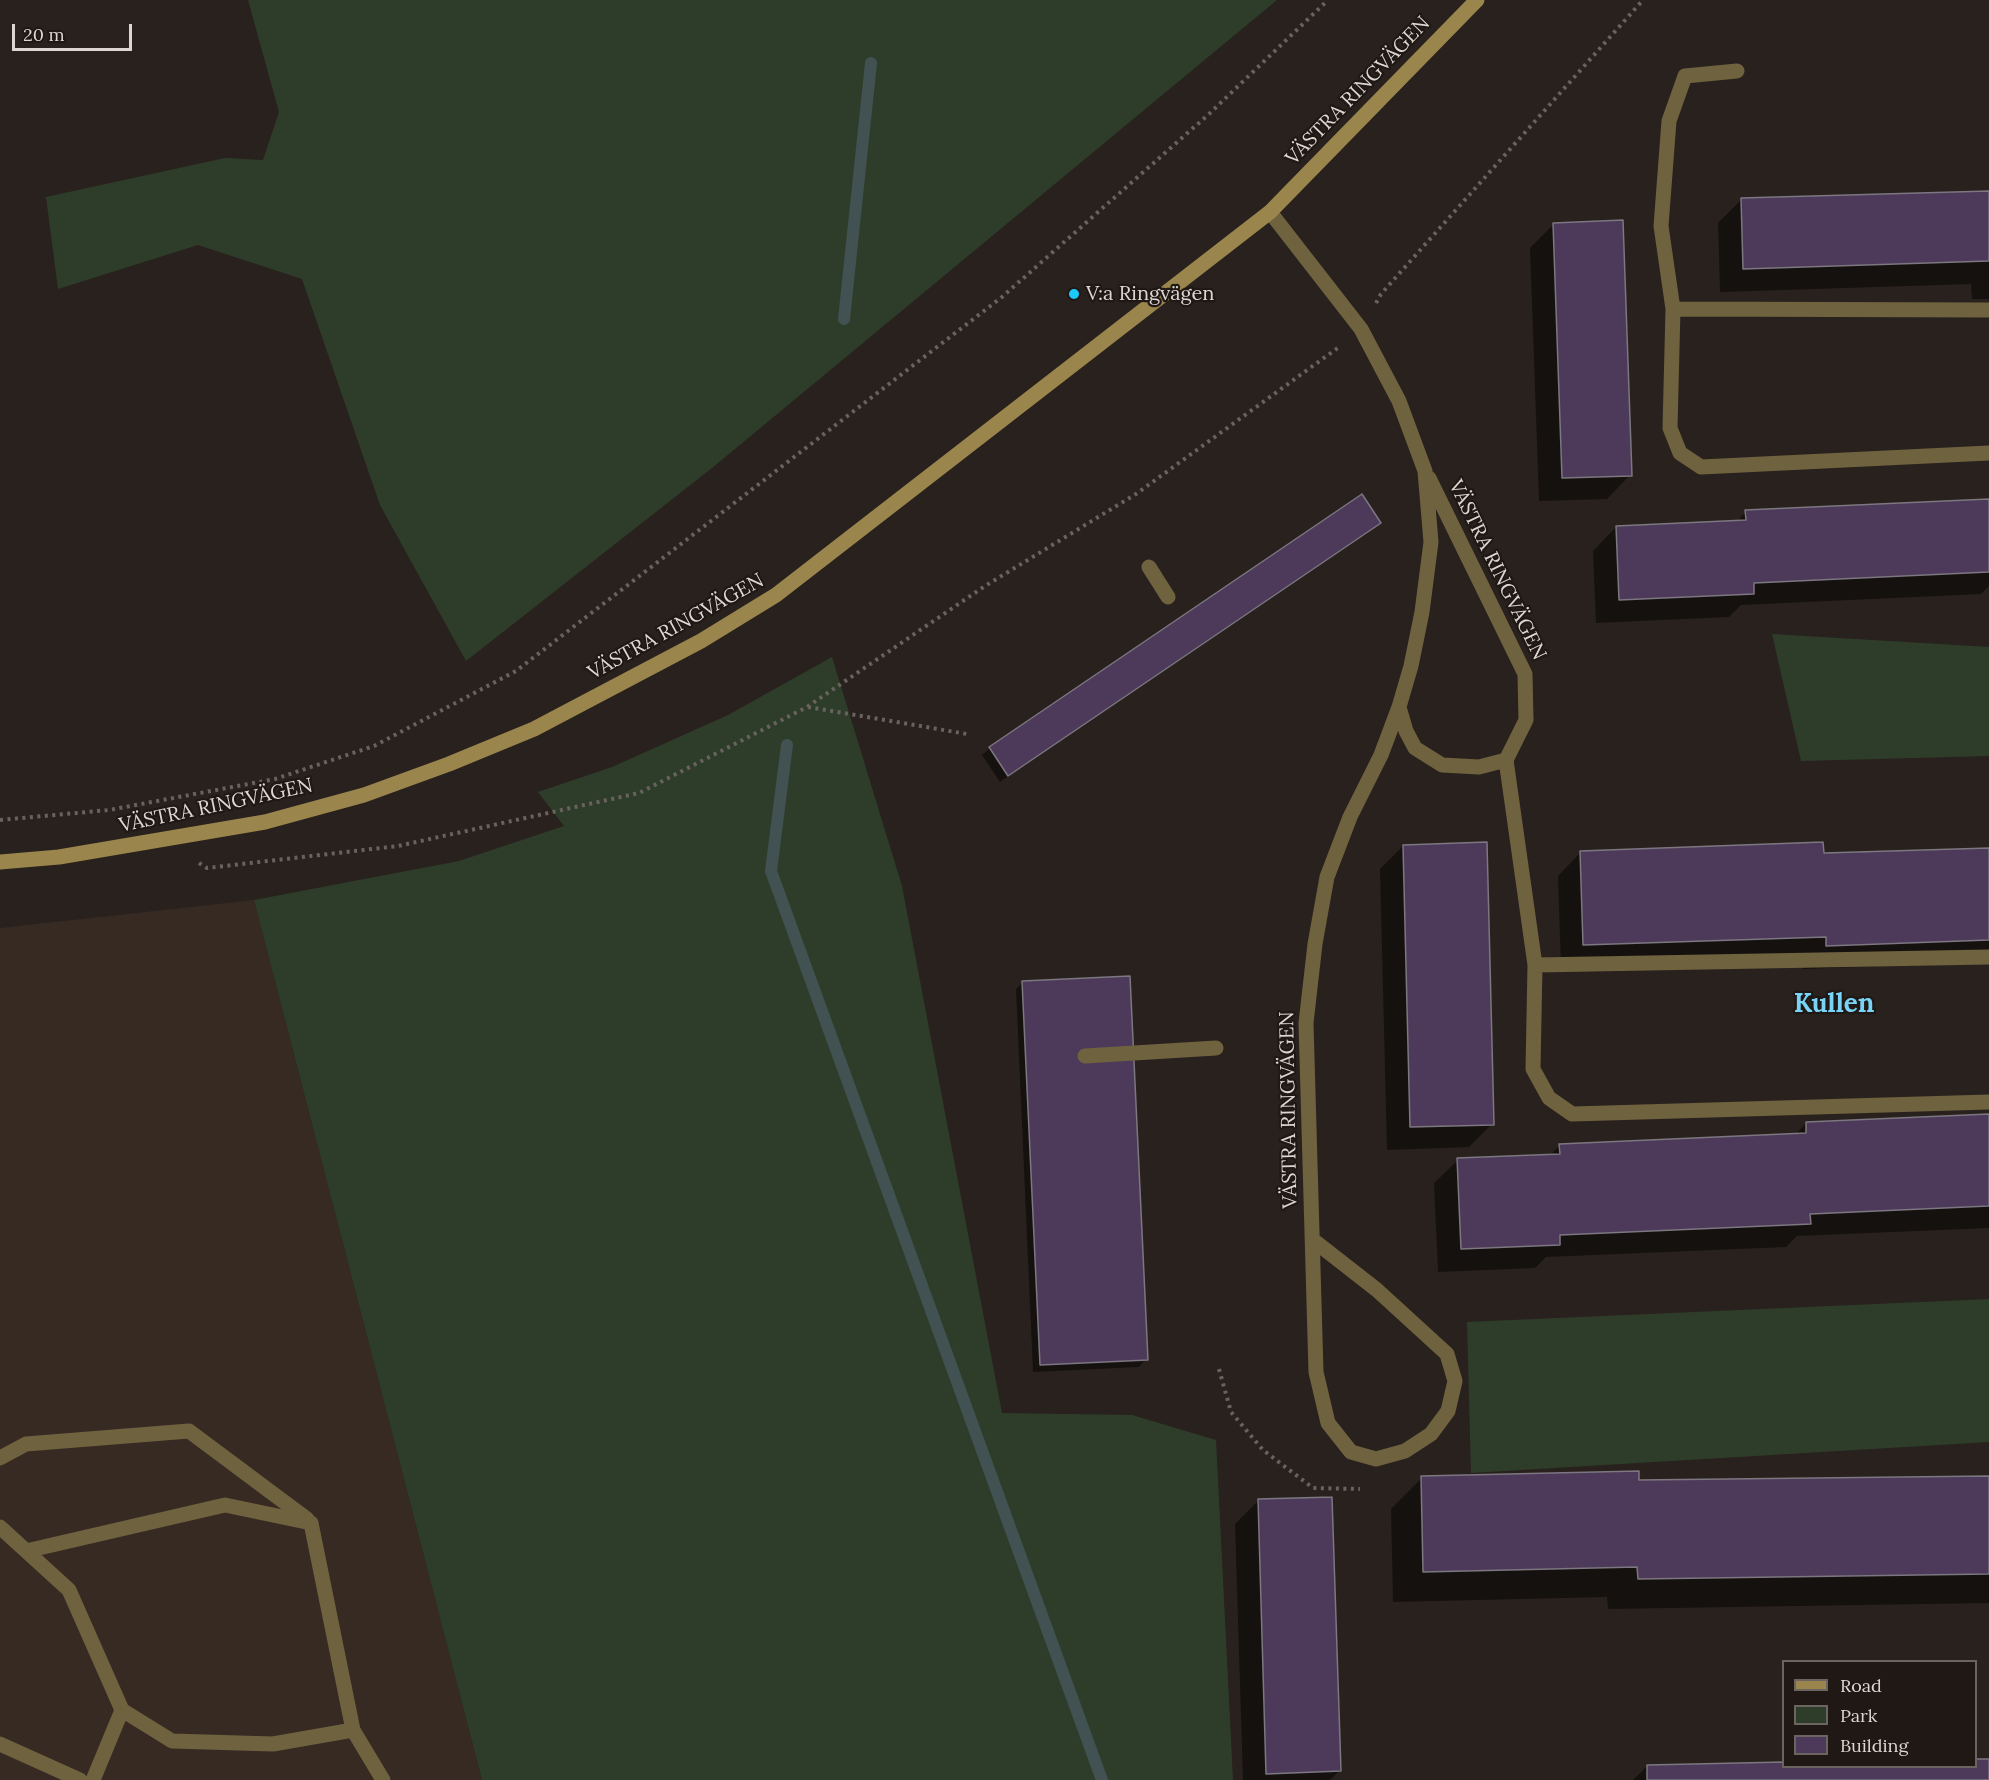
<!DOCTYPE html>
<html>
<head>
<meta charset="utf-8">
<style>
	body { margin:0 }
	#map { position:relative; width:1989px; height:1780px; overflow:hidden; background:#29211d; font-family:Lora,serif }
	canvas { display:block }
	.legend { position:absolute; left:1782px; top:1660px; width:195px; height:108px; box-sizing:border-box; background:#1f1814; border:2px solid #6b6461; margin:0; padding:8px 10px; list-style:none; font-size:18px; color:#ddd7d4 }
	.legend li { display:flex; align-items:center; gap:12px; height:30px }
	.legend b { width:30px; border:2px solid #6b6461 }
	.scale { position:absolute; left:12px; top:24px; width:120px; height:27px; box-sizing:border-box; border:3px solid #ddd7d4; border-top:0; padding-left:8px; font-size:18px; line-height:21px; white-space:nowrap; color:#ddd7d4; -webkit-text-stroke:4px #1f1814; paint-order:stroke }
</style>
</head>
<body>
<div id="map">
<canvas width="1989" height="1780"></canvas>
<ul class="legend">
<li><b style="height:8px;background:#9a864c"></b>Road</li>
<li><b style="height:16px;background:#2e3d2a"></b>Park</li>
<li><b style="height:16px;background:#4d3a5a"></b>Building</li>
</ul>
<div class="scale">20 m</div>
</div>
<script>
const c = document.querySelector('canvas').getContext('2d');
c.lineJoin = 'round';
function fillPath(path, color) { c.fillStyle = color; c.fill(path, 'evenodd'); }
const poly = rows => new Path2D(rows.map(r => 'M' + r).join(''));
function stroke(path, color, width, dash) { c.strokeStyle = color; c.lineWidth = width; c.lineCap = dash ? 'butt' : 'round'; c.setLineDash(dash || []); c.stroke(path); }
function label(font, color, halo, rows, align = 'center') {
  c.font = font + ' Lora,serif'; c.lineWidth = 4.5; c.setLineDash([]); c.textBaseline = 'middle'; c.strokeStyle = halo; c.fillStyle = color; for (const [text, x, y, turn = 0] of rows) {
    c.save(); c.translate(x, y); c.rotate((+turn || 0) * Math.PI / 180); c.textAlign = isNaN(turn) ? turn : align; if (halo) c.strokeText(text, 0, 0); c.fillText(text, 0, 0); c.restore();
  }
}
fillPath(poly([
	[254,900,482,1780,0,1780,0,928]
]), '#362a23');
fillPath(poly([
	[248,0,1277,0,712,468,466,661,380,505,302,279,198,245,58,289,46,197,225,158,263,160,279,112],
	[1772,634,1989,647,1989,756,1801,761],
	[832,657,902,886,1002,1413,1132,1415,1216,1440,1233,1780,482,1780,254,900,459,861,564,826,538,792,612,767,728,715],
	[1989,1299,1989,1442,1471,1473,1467,1322]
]), '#2e3d2a');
fillPath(poly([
	[1989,192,1989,299,1972,299,1971,284,1720,292,1718,223,1741,200],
	[1554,224,1630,475,1607,499,1539,501,1530,248],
	[1989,500,1989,586,1981,594,1741,605,1729,617,1596,623,1593,551,1616,527,1736,522,1746,512],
	[1379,523,1372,530,1000,782,982,755,990,748],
	[1403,846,1492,1124,1469,1147,1387,1150,1380,869],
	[1989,849,1989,962,1803,969,1803,959,1561,968,1558,876,1581,852,1822,855],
	[1023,982,1146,1359,1139,1367,1033,1372,1016,989],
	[1989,1116,1989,1228,1797,1236,1786,1247,1546,1257,1535,1268,1438,1272,1434,1183,1458,1160,1549,1156,1560,1145,1795,1135,1806,1123],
	[1422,1478,1637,1482,1989,1478,1989,1603,1608,1609,1607,1597,1393,1602,1391,1509],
	[1258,1501,1340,1770,1330,1780,1243,1780,1235,1524],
	[1976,1761,1989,1761,1989,1780,1633,1780,1647,1766,1976,1766]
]), '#0007');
stroke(poly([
	[844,319,871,63],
	[787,745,771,871,1102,1780]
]), '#425152', 12);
const building = poly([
	[1989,191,1989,261,1743,269,1741,198,1989,191],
	[1623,220,1632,476,1562,478,1553,223,1623,220],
	[1362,494,1381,523,1008,776,989,747,1362,494],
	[1989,499,1989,572,1754,583,1754,594,1619,600,1616,526,1746,520,1745,510,1989,499],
	[1487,842,1494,1125,1410,1127,1403,845,1487,842],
	[1823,842,1824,853,1989,848,1989,940,1826,946,1826,937,1583,945,1580,851,1823,842],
	[1130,976,1148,1360,1040,1365,1022,981,1130,976],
	[1989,1114,1989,1206,1810,1214,1811,1224,1560,1235,1560,1245,1461,1249,1457,1158,1560,1154,1559,1144,1806,1133,1806,1122,1989,1114],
	[1639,1471,1639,1480,1989,1476,1989,1574,1638,1579,1637,1567,1423,1572,1421,1476,1639,1471],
	[1332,1497,1341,1771,1266,1774,1258,1499,1332,1497],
	[1976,1759,1989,1759,1989,1780,1647,1780,1647,1765,1784,1762,1784,1766,1976,1766,1976,1759]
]);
fillPath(building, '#4d3a5a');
stroke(building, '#7c7780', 1.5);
stroke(poly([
	[1376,303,1381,294,1643,0],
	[808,707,967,734],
	[0,820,109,810,275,779,374,746,516,671,1002,297,1209,114,1328,0],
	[199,863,207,868,398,846,639,793,807,707,985,586,1136,494,1339,347],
	[1219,1369,1231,1412,1263,1450,1313,1488,1360,1489]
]), '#6a625f', 4, [3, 4.5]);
stroke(poly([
	[1737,71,1685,76,1669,121,1661,226,1673,309,1670,428,1680,453,1701,467,1989,453],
	[1673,309,1989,310],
	[1149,567,1168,597],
	[1506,760,1535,965,1533,1069,1549,1098,1572,1114,1989,1102],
	[1535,965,1989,957],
	[1085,1056,1216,1048],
	[0,1458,26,1444,189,1431,307,1519],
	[0,1527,69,1590,122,1710,93,1780],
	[26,1551,225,1505,311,1523,353,1730,273,1744,172,1741,122,1710],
	[353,1730,383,1780],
	[0,1744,80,1780]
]), '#6f623f', 15);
stroke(poly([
	[1270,212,1361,329,1399,401,1425,471,1431,542,1422,612,1411,666,1399,707,1381,755,1350,817,1327,877,1315,944,1306,1023,1316,1372,1328,1423,1351,1452,1376,1459,1405,1451,1431,1434,1448,1411,1455,1381,1447,1354,1377,1290,1313,1240],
	[1399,707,1406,731,1415,748,1442,765,1479,767,1506,760,1526,720,1525,674,1429,478]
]), '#6f623f', 15);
stroke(poly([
	[0,862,59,857,265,822,364,795,449,764,534,729,701,641,776,595,1270,212,1477,0]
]), '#9a864c', 15);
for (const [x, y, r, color] of [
	[1074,294,6,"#1dc9fc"]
]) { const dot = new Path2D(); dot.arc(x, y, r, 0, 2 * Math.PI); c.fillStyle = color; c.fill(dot); stroke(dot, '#1f1814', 2); }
label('20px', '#ddd7d4', '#1f1814', [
	["VÄSTRA RINGVÄGEN",1358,91,-46],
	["VÄSTRA RINGVÄGEN",1497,570,64],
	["VÄSTRA RINGVÄGEN",676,627,-29],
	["VÄSTRA RINGVÄGEN",216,806,-12],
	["VÄSTRA RINGVÄGEN",1289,1110,-91]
]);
label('20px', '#ddd7d4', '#1f1814', [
	["V:a Ringvägen",1086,294]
], 'left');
label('bold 26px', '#78d3f6', '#1f1814', [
	["Kullen",1834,1005]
]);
</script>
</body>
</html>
